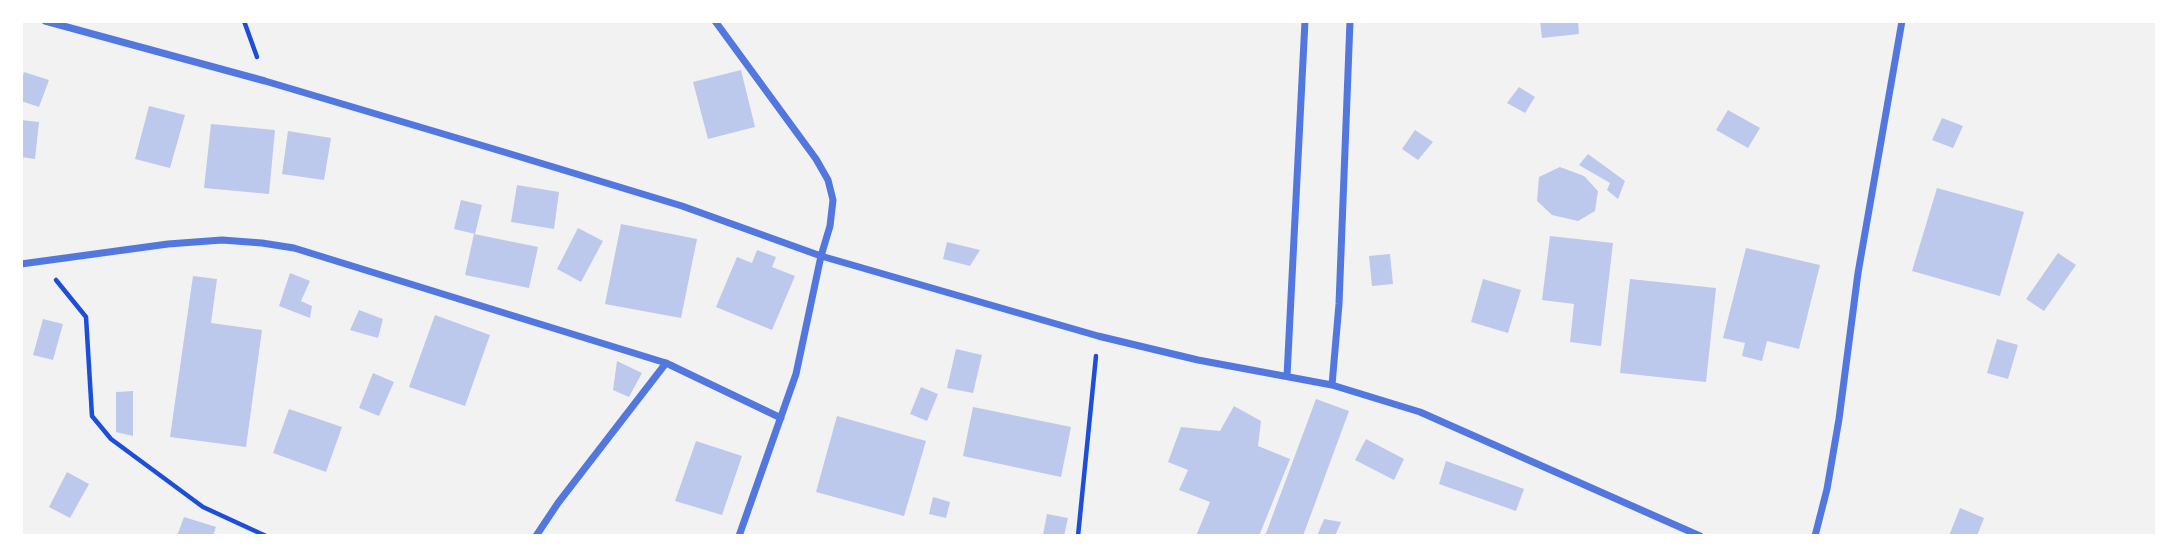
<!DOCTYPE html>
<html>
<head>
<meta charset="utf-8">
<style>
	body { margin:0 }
	#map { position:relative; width:2178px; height:557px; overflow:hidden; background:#f2f2f2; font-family:"Open Sans",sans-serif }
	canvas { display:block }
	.frame { position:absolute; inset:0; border:23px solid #fff; pointer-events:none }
</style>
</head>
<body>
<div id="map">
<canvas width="2178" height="557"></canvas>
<div class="frame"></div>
</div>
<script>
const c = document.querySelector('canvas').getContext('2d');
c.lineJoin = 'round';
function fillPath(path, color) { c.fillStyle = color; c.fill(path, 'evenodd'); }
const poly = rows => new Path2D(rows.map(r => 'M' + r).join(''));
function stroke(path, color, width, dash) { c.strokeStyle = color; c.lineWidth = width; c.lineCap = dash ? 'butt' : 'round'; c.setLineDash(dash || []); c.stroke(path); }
fillPath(poly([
	[1540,21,1578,21,1579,34,1542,38],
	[741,70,755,127,708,139,693,82],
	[24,72,49,80,39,107,21,101,21,81],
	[1519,87,1535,97,1525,113,1507,103],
	[149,106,185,115,170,168,135,159],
	[1728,110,1760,128,1748,148,1716,130],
	[1942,118,1963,126,1953,148,1932,140],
	[21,120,39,122,35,159,21,157],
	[211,124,275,130,269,194,204,188],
	[1415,130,1433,142,1418,160,1402,149],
	[288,131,331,138,324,180,282,174],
	[1588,154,1625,181,1618,199,1607,190,1610,183,1579,165],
	[1560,167,1584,176,1598,191,1595,211,1578,221,1552,215,1537,201,1539,177],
	[517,185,559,192,554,229,511,222],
	[1937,188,2024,212,2000,296,1912,271],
	[461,200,482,205,475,234,454,229],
	[621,224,697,239,681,318,605,304],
	[578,228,603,241,581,282,557,269],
	[474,234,538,247,529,288,465,275],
	[1550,236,1613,243,1601,346,1570,342,1574,304,1542,300],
	[947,242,980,250,970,266,943,259],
	[1746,248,1820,265,1799,349,1767,341,1762,361,1742,356,1745,343,1723,338],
	[757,250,776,257,772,267,795,276,772,330,716,307,737,257,752,263],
	[2058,253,2076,265,2044,311,2026,299],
	[1390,254,1393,284,1372,286,1369,256],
	[290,273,310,281,301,301,312,306,310,318,279,306],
	[193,276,217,279,211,323,262,330,246,447,170,437],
	[1483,279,1521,290,1508,333,1471,322],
	[1630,279,1716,288,1706,382,1620,373],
	[359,310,383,319,378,338,350,330],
	[435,315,490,335,465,406,409,387],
	[43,319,63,324,53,360,33,355],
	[1997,339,2018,345,2008,379,1987,373],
	[956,349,982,355,973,393,947,388],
	[617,361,642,373,629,397,613,390],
	[373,373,394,382,379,416,359,408],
	[921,387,938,394,927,421,910,414],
	[133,391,133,436,116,432,116,392],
	[1316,399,1349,411,1303,536,1265,536],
	[1234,406,1261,421,1258,446,1290,459,1259,536,1196,536,1210,502,1179,490,1188,470,1168,462,1181,427,1220,431],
	[973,407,1071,427,1061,477,963,456],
	[289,409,342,427,326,472,273,453],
	[837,416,926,441,904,516,816,492],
	[1366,439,1404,459,1394,480,1355,460],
	[696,441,742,456,722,515,675,501],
	[1446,461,1524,489,1516,511,1439,484],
	[67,472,89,484,70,518,49,507],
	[933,497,950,502,946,518,929,514],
	[1960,508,1984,518,1977,536,1949,536],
	[1047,514,1068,518,1064,536,1043,535],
	[184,517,216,527,213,536,177,536],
	[1324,519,1341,522,1335,536,1317,536]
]), '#bdc9ec');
stroke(poly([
	[244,21,257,57],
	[56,280,86,317,92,416,111,439,203,507,266,536],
	[1078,536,1096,356]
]), '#1d4ed8', 4.5);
stroke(poly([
	[45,21,265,81,504,152,682,206,821,256,1098,336,1198,360,1332,385,1420,412,1700,536],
	[715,21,816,159,828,180,833,200,830,226,821,256,796,374,739,536],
	[21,264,168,244,222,240,262,243,294,248,666,363,781,418],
	[1287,376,1305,21],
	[1332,385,1339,304,1350,21],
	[536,536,558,503,666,363],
	[1815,536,1827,489,1839,419,1858,273,1902,21]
]), '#5277de', 7);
</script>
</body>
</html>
